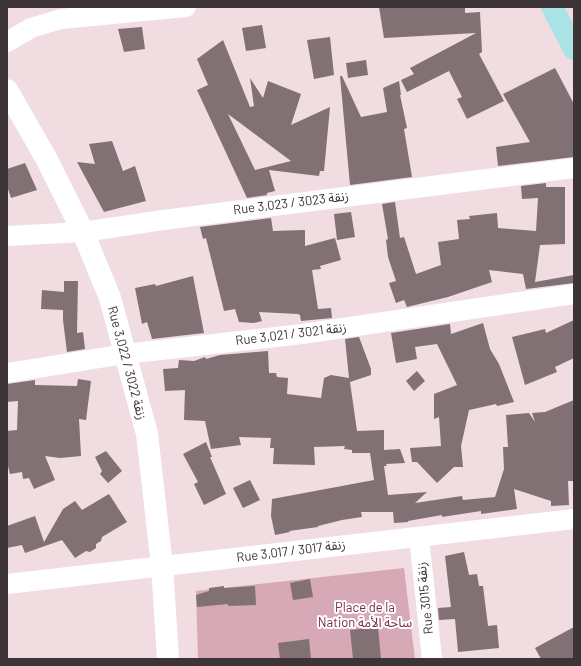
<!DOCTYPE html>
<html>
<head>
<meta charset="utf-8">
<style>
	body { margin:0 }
	#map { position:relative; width:581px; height:666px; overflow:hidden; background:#f0dce1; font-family:Barlow,sans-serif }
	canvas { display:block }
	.frame { position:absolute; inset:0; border:8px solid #3c3436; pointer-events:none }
</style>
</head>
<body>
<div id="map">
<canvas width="581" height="666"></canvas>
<div class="frame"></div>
</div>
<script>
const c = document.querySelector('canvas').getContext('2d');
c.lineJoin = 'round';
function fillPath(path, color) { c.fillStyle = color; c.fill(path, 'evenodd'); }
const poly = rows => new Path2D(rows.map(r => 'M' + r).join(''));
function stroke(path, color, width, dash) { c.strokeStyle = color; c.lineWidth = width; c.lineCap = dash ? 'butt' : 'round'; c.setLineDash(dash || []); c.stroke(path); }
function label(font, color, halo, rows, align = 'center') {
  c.font = font + ' Barlow,"Noto Sans Arabic",sans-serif'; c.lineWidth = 4; c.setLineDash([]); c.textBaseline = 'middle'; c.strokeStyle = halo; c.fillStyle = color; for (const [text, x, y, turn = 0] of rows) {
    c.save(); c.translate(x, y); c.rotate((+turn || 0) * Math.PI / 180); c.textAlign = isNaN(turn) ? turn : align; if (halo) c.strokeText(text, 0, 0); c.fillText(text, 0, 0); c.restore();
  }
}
fillPath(poly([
	[404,568,415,659,198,659,196,591]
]), '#d7a8b5');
fillPath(poly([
	[379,7,465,7,465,13,480,12,482,52,479,54,504,101,467,119,457,99,462,97,449,71,407,92,401,80,414,74,410,68,476,33,384,38],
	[262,25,266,48,246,51,242,28],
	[142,27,145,49,124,52,118,29],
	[330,37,334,75,314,79,307,40],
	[223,40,250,107,254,106,250,78,263,98,268,81,301,94,291,125,330,107,324,171,320,171,319,176,269,170,275,191,267,193,267,195,247,198,197,90,208,85,197,59],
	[228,114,291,161,255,170],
	[366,60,368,75,348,78,346,63],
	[555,68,574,104,574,157,498,166,496,147,530,142,503,94],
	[340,76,342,76,361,117,387,112,383,88,399,81,401,95,400,95,407,128,404,129,412,177,350,185],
	[112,141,123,171,135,166,146,201,104,212,77,162,95,164,89,144],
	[25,163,37,190,11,198,7,186,7,169],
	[546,183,546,187,565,187,565,244,540,245,535,282,574,275,574,283,526,289,523,274,489,270,492,282,448,297,407,307,404,300,396,303,389,283,396,281,388,257,386,240,388,239,382,204,395,202,400,238,404,237,416,274,441,265,438,242,459,239,457,220,470,219,469,216,497,213,498,228,536,231,538,198,522,199,521,186],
	[351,212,355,237,337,240,334,214],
	[271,218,273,231,305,230,305,246,335,238,341,260,320,266,321,269,312,270,318,309,331,308,332,318,301,321,300,315,298,314,259,312,262,321,254,323,239,322,235,309,224,311,206,238,203,239,200,227],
	[193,276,204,333,152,339,147,322,142,324,135,288,155,284,156,286],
	[64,281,78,281,77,333,83,332,85,349,67,352,63,320,63,310,41,309,42,290,64,292],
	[574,320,574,358,555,367,557,372,525,385,512,337,545,329,546,333],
	[483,323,490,349,499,364,514,402,497,406,496,404,469,410,461,446,463,467,454,467,437,483,417,462,412,462,410,448,441,446,439,417,434,419,434,394,457,385,437,344,415,347,417,359,396,363,391,333,450,324,451,334],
	[359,337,371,369,371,375,350,382,357,431,384,430,384,450,400,449,405,463,386,464,387,466,384,466,388,495,427,492,415,503,462,496,463,500,495,497,504,469,503,447,508,447,506,415,529,413,535,422,532,413,545,412,574,400,574,481,568,481,569,505,551,506,551,501,514,489,517,509,481,514,481,511,442,517,442,515,408,521,408,522,394,523,393,512,361,512,362,517,342,520,318,526,318,527,289,531,290,532,275,535,271,516,272,499,374,480,370,453,352,453,352,450,344,449,345,446,314,447,315,465,273,464,274,448,270,448,271,438,239,437,241,445,211,449,205,421,184,420,185,390,165,391,163,369,178,368,179,360,194,361,205,357,206,359,220,355,268,351,269,373,276,373,277,377,288,378,287,394,321,398,324,378,331,375,349,378,345,339],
	[417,371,425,381,414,391,406,381],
	[78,379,91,381,86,420,79,419,81,456,60,458,45,456,55,480,34,489,29,478,23,479,22,472,10,474,7,462,7,431,17,430,18,401,7,402,7,384,35,380,35,385,77,386],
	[206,442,212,457,210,457,226,494,204,505,194,484,198,482,183,454],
	[106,451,122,471,108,483,100,474,102,471,95,457],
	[250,480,260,500,243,508,233,488],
	[109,494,127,522,102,537,101,541,96,544,96,548,90,552,86,551,75,558,62,540,25,553,22,545,7,548,7,526,35,516,44,542,63,509,75,501,82,510],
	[464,552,469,575,477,574,479,586,483,586,488,626,497,625,499,648,458,652,455,619,439,620,438,608,451,607,445,556],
	[310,579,313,597,293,600,290,583],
	[224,586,224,588,255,586,256,605,228,606,228,604,197,607,196,595,209,591,209,588],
	[378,627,381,659,353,659,350,630],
	[574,627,574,659,541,659,535,648],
	[309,639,311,659,280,659,278,643]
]), '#817074');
stroke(poly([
	[7,42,31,28,61,19,186,7],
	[7,236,83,232,163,220,574,168],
	[7,373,125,354,302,334,574,294],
	[419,537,432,659],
	[7,584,574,519]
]), '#fff', 20);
stroke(poly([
	[7,90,46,158,83,232,110,298,147,434,162,566,168,659]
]), '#fff', 22);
stroke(poly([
	[552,7,574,49]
]), '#aae3e6', 22);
label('13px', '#3c3436', '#fff', [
	["Rue 3,023 / زنقة 3023",291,203,-7],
	["Rue 3,021 / زنقة 3021",291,334,-7],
	["Rue 3,022 / زنقة 3022",127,363,75],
	["Rue 3,017 / زنقة 3017",291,551,-7],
	["Rue 3015 زنقة",425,598,-96]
]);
label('13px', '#7a2b48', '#fff', [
	["Place de la",365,608],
	["Nation ساحة الأمة",365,623]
]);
</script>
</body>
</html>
